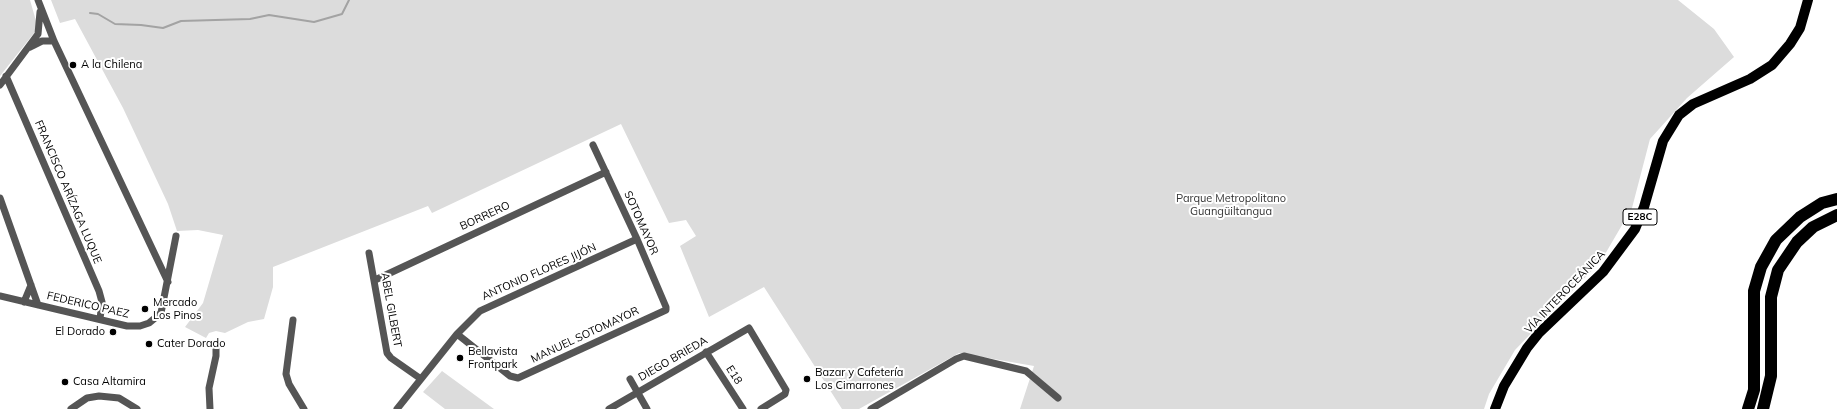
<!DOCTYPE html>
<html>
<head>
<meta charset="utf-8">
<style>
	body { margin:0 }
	canvas { display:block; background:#fff }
</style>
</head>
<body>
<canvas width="1837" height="409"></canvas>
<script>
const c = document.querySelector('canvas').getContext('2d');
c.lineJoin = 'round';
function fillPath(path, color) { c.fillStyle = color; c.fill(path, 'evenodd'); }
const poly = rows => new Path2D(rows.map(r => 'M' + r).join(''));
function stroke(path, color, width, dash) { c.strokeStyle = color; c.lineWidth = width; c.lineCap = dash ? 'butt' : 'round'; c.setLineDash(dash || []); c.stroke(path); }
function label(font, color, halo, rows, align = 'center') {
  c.font = font + ' Mulish,sans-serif'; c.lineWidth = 4; c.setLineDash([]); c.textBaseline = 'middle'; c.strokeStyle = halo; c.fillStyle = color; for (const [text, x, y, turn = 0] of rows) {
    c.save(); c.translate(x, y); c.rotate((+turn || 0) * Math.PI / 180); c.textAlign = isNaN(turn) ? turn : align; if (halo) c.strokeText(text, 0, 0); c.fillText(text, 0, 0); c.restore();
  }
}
fillPath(poly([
	[0,0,30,0,38,28,0,76],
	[51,0,1678,0,1714,29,1734,57,1687,98,1650,139,1632,208,1601,261,1515,350,1489,394,1484,409,1020,409,1034,366,959,353,859,409,842,409,764,287,709,317,680,246,696,236,686,220,669,223,621,124,432,213,428,206,273,267,273,287,264,319,248,322,225,333,216,331,209,333,206,338,185,327,203,303,223,235,198,230,177,231,168,204,123,108,75,19,60,23],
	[442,371,494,409,445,409,423,392]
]), '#dcdcdc');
stroke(poly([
	[90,13,98,14,115,24,141,25,163,28,181,21,250,19,269,15,314,22,342,14,349,0]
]), '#a3a3a3', 2);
stroke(poly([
	[38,0,54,41,168,282],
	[30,47,42,41,54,41],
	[6,76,99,291,102,302,100,319],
	[0,85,38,34,40,12],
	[0,198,38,305],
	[369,253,387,353,391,358,421,379],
	[375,280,606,172],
	[0,296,127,326,140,326,149,323,161,313,176,236],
	[24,302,31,285],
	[293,320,286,374,289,384,304,409],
	[457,334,510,376,518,378,666,310,666,307,637,239,593,145],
	[706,352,743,409],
	[630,379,647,409],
	[71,409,87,398,99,396,119,398,137,409],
	[210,409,209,388,216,356,216,346],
	[397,409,457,334,480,311,637,239],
	[609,409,749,328,786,390,785,394,761,409],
	[871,409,956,359,964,356,1026,371,1058,398]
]), '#555', 7);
stroke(poly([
	[1495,409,1504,386,1527,348,1539,333,1603,272,1635,229,1644,207,1663,141,1679,115,1693,104,1750,79,1772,65,1790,44,1800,28,1808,0]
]), '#000', 10);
stroke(poly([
	[1748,409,1754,390,1754,291,1761,267,1776,240,1800,217,1822,203,1837,199],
	[1763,409,1771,376,1771,297,1778,270,1797,242,1813,227,1837,215]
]), '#000', 12);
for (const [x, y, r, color] of [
	[73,65,4,"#000"],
	[145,309,4,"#000"],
	[113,332,4,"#000"],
	[149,344,4,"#000"],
	[460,358,4,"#000"],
	[807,379,4,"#000"],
	[65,382,4,"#000"]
]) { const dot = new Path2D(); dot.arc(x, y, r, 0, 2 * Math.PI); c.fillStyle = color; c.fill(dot); stroke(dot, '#fff', 1.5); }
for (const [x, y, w] of [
	[1640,217,34]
]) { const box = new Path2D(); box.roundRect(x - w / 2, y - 8, w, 16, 3); c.fillStyle = '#fff'; c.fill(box); stroke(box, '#000', 1); }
label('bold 10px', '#000', null, [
	["E28C",1640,217]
]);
label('11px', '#000', '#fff', [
	["A la Chilena",81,65],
	["Mercado",153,303],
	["Los Pinos",153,316],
	["El Dorado",105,332,"right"],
	["Cater Dorado",157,344],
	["Bellavista",468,352],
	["Frontpark",468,365],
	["Bazar y Cafetería",815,373],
	["Los Cimarrones",815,386],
	["Casa Altamira",73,382]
], 'left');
label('11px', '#000', '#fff', [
	["FRANCISCO ARÍZAGA LUQUE",68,192,67],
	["BORRERO",485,216,-25],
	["SOTOMAYOR",641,223,66],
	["ANTONIO FLORES JIJÓN",539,272,-24],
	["VÍA INTEROCEÁNICA",1565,292,-46],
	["FEDERICO PAEZ",88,305,13],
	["ABEL GILBERT",391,310,80],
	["MANUEL SOTOMAYOR",585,335,-25],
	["DIEGO BRIEDA",673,359,-30],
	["E18",734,375,57]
]);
label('11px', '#333', '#fff', [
	["Parque Metropolitano",1231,199],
	["Guangüiltangua",1231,212]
]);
</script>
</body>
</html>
